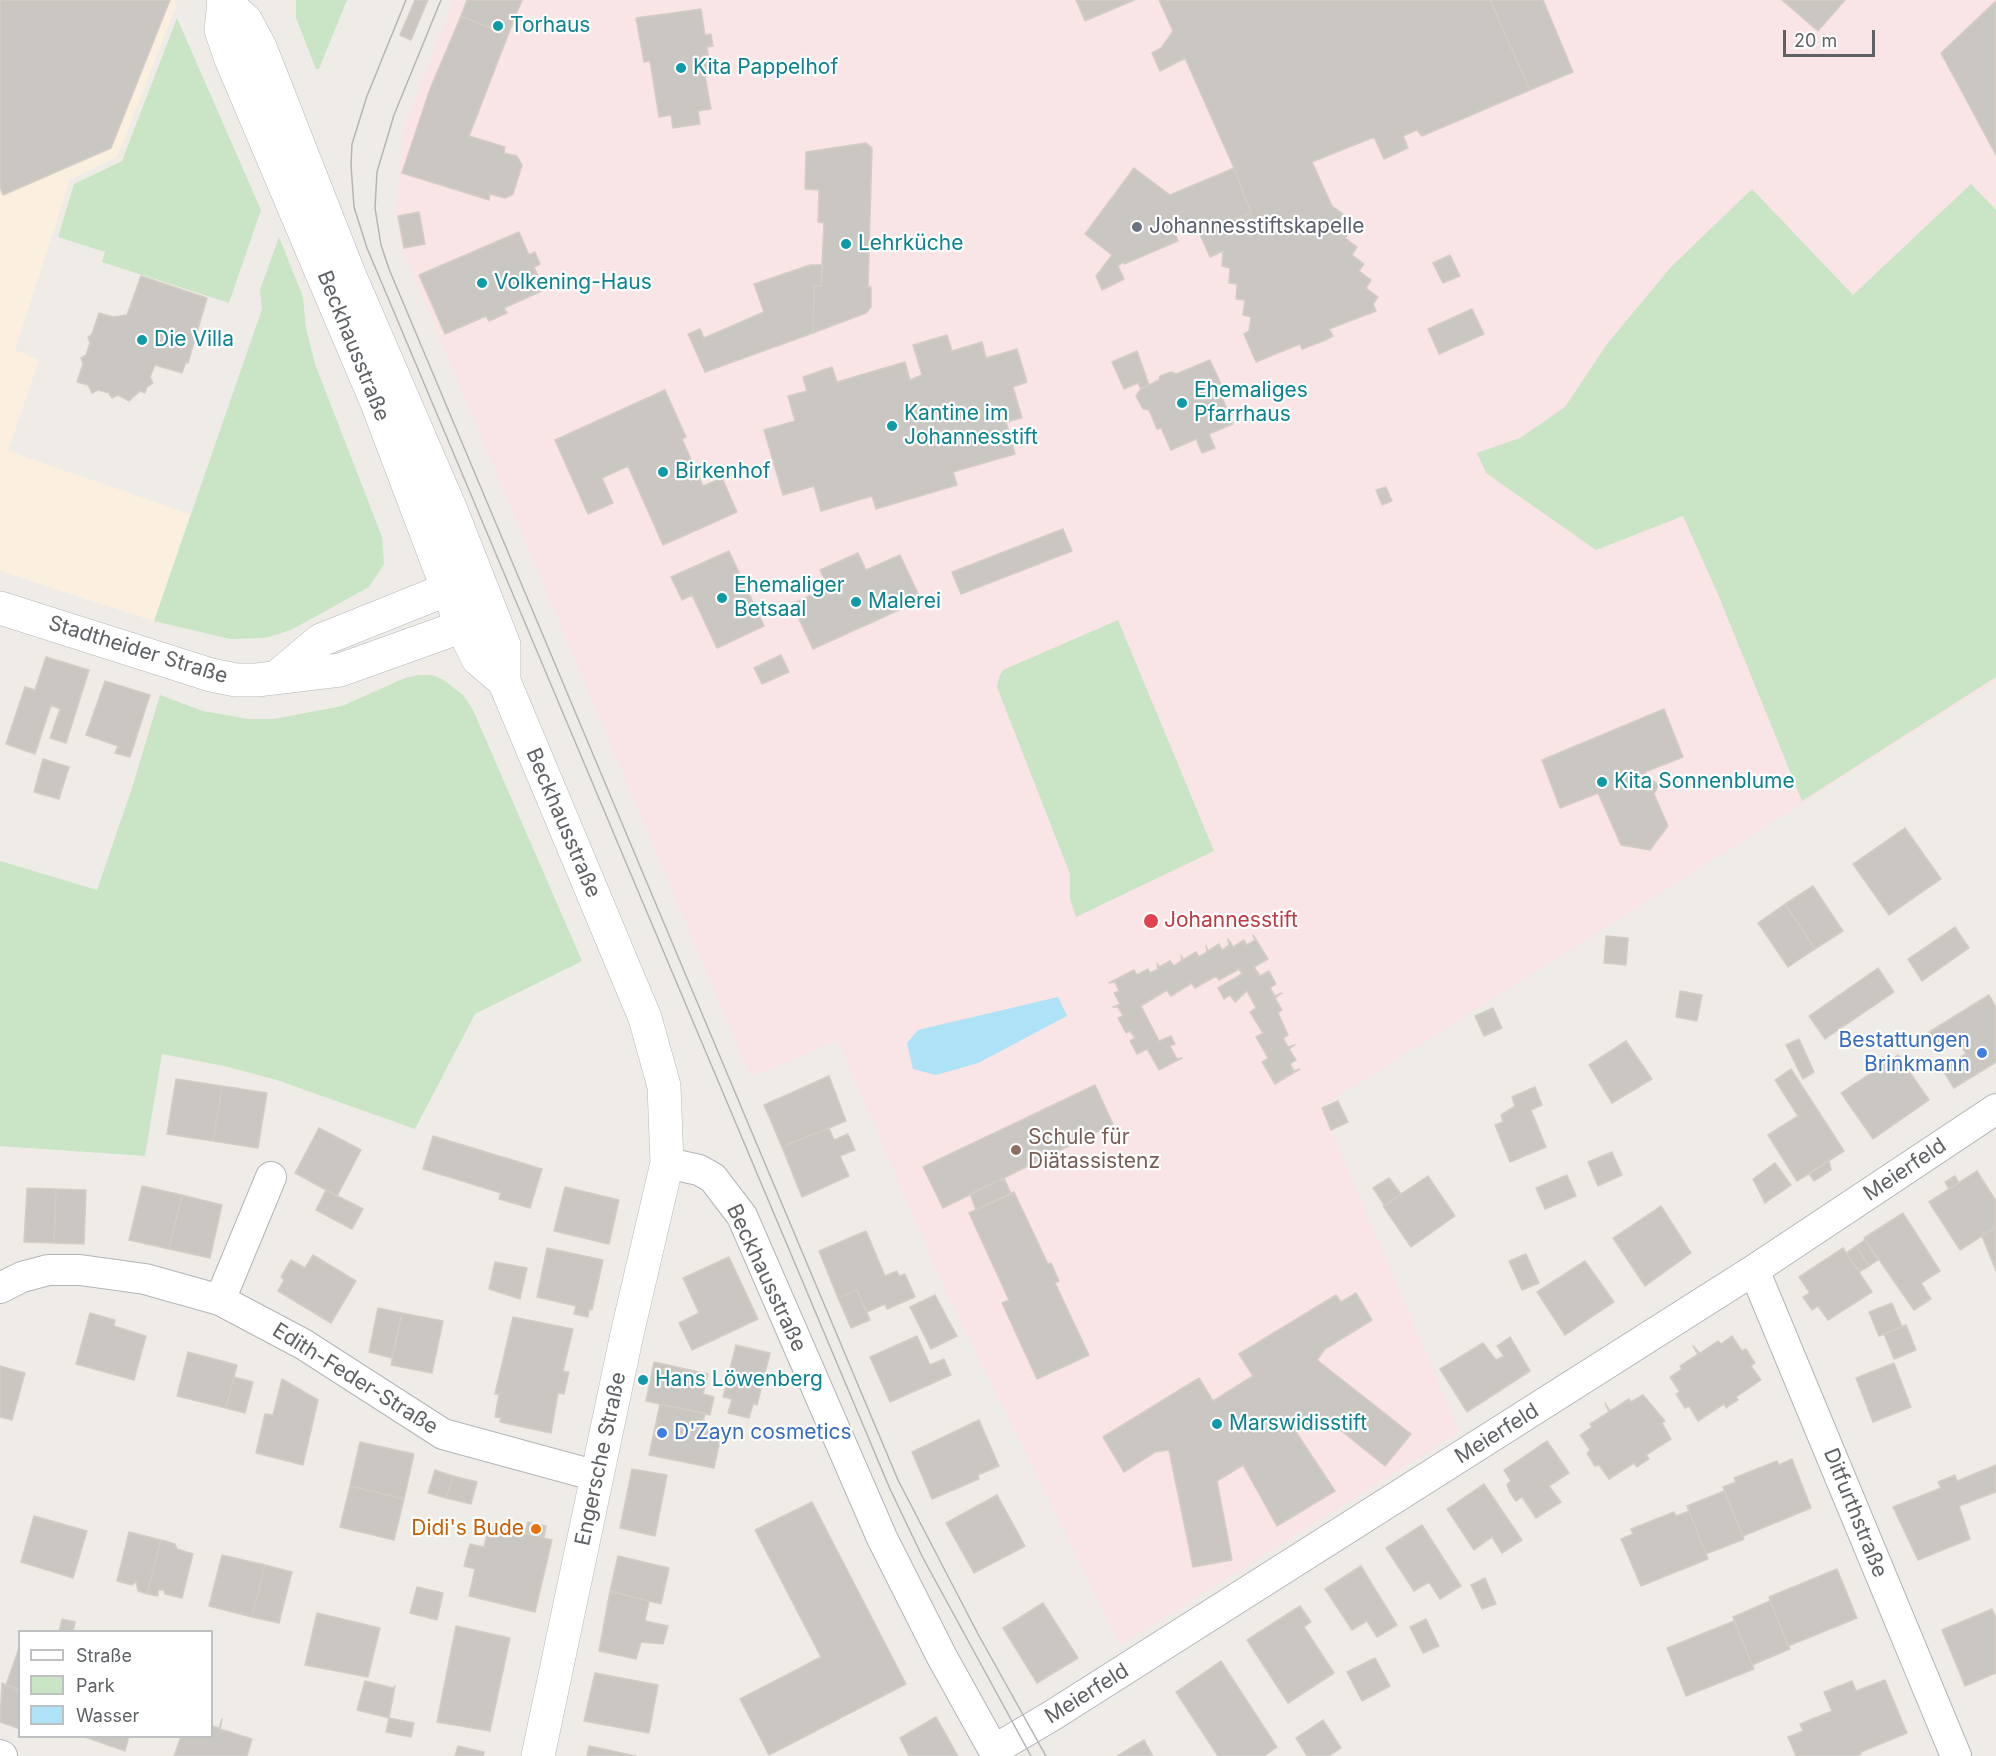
<!DOCTYPE html>
<html>
<head>
<meta charset="utf-8">
<style>
	body { margin:0 }
	#map { position:relative; width:1996px; height:1756px; overflow:hidden; background:#efece7; font-family:Inter,sans-serif }
	canvas { display:block }
	.legend { position:absolute; left:18px; top:1630px; width:195px; height:108px; box-sizing:border-box; background:#fff; border:2px solid #bfc0c1; margin:0; padding:8px 10px; list-style:none; font-size:18px; color:#5e6265 }
	.legend li { display:flex; align-items:center; gap:12px; height:30px }
	.legend b { width:30px; border:2px solid #bfc0c1 }
	.scale { position:absolute; left:1783px; top:30px; width:92px; height:27px; box-sizing:border-box; border:3px solid #5e6265; border-top:0; padding-left:8px; font-size:18px; line-height:21px; white-space:nowrap; color:#5e6265; -webkit-text-stroke:4px #fff; paint-order:stroke }
</style>
</head>
<body>
<div id="map">
<canvas width="1996" height="1756"></canvas>
<ul class="legend">
<li><b style="height:8px;background:#fff"></b>Straße</li>
<li><b style="height:16px;background:#cae4c6"></b>Park</li>
<li><b style="height:16px;background:#aee2f7"></b>Wasser</li>
</ul>
<div class="scale">20 m</div>
</div>
<script>
const c = document.querySelector('canvas').getContext('2d');
c.lineJoin = 'round';
function fillPath(path, color) { c.fillStyle = color; c.fill(path, 'evenodd'); }
const poly = rows => new Path2D(rows.map(r => 'M' + r).join(''));
function stroke(path, color, width, dash) { c.strokeStyle = color; c.lineWidth = width; c.lineCap = dash ? 'butt' : 'round'; c.setLineDash(dash || []); c.stroke(path); }
function label(font, color, halo, rows, align = 'center') {
  c.font = font + ' Inter,sans-serif'; c.lineWidth = 4.5; c.setLineDash([]); c.textBaseline = 'middle'; c.strokeStyle = halo; c.fillStyle = color; for (const [text, x, y, turn = 0] of rows) {
    c.save(); c.translate(x, y); c.rotate((+turn || 0) * Math.PI / 180); c.textAlign = isNaN(turn) ? turn : align; if (halo) c.strokeText(text, 0, 0); c.fillText(text, 0, 0); c.restore();
  }
}
fillPath(poly([
	[0,0,175,0,177,4,117,157,70,179,15,350,39,360,8,451,190,514,154,621,0,571]
]), '#fbf0df');
fillPath(poly([
	[454,0,1996,0,1996,681,1321,1107,1459,1432,1121,1645,947,1294,838,1040,751,1077,402,248,396,215,403,130]
]), '#f9e5e6');
fillPath(poly([
	[296,0,347,0,319,69,316,69,296,18],
	[177,18,261,210,229,303,102,262,105,252,58,237,74,184,122,161],
	[1971,184,1996,210,1996,677,1802,801,1717,592,1683,516,1596,550,1486,473,1477,453,1520,438,1565,407,1607,344,1671,267,1752,189,1853,295],
	[279,237,303,297,306,328,315,364,382,537,384,564,369,587,291,630,265,638,230,639,154,621,262,309,260,290],
	[1118,620,1214,851,1076,917,1070,899,1070,874,997,687,999,677,1003,670],
	[419,675,432,675,444,680,464,696,473,710,582,961,475,1014,415,1129,277,1080,224,1066,162,1054,145,1156,0,1146,0,861,97,890,132,788,160,695,203,711,248,719,274,719,342,706,405,678]
]), '#cae4c6');
fillPath(poly([
	[1058,997,1067,1016,978,1063,936,1075,913,1069,907,1043,918,1030]
]), '#aee2f7');
const building = poly([
	[0,0,170,0,111,148,3,195,0,187,0,0],
	[415,0,428,0,411,40,400,35,415,0],
	[467,0,522,0,508,35,461,16,467,0],
	[1076,0,1134,0,1085,21,1076,0],
	[1159,0,1490,0,1530,90,1422,136,1417,130,1403,136,1408,148,1384,159,1374,137,1312,162,1332,206,1343,214,1338,222,1350,231,1345,238,1357,247,1352,255,1364,264,1359,271,1371,280,1366,288,1378,297,1373,304,1376,311,1329,329,1333,336,1323,341,1302,349,1300,344,1256,362,1244,334,1249,331,1251,317,1243,315,1245,300,1236,299,1237,284,1229,283,1230,268,1222,266,1223,251,1210,257,1200,235,1251,213,1234,168,1185,58,1160,71,1152,53,1161,48,1173,31,1159,0],
	[1490,0,1543,0,1573,72,1530,90,1490,0],
	[1782,0,1845,0,1818,31,1782,0],
	[1996,1,1996,155,1941,53,1996,1],
	[701,9,705,35,711,34,713,46,707,47,711,75,705,76,711,109,698,111,700,124,673,128,671,115,659,117,650,61,644,62,636,18,701,9],
	[461,16,508,35,469,136,505,147,504,153,517,156,522,165,513,194,505,198,490,194,489,200,402,173,430,89,461,16],
	[866,143,872,148,868,287,871,287,871,307,866,313,813,333,814,286,821,286,824,223,818,222,819,190,805,189,806,152,866,143],
	[1134,168,1170,195,1234,168,1251,213,1200,235,1195,223,1174,231,1178,241,1124,264,1123,262,1118,266,1124,279,1102,290,1096,276,1112,255,1085,234,1134,168],
	[419,212,425,244,404,248,398,216,419,212],
	[519,232,529,255,535,252,540,264,534,267,544,290,504,308,507,313,489,321,486,316,445,334,419,275,519,232],
	[1450,255,1460,276,1443,283,1433,263,1450,255],
	[810,265,823,265,821,286,814,286,813,333,705,372,688,334,700,329,704,338,764,312,754,284,810,265],
	[141,276,207,298,188,363,186,362,182,373,155,365,150,377,153,383,147,387,145,393,140,391,129,401,118,395,112,398,109,393,98,390,92,393,88,385,77,382,83,364,81,358,86,355,90,343,88,337,92,334,99,313,113,317,127,315,141,276],
	[1472,309,1484,334,1439,354,1428,329,1472,309],
	[947,335,952,351,982,342,986,358,1017,349,1027,382,1013,387,1022,418,1006,422,1015,454,953,472,957,485,876,509,872,496,821,511,814,486,783,495,764,430,795,421,788,396,807,391,803,377,832,367,837,382,905,362,910,380,922,375,913,345,947,335],
	[1137,351,1149,385,1141,389,1138,383,1124,389,1112,362,1137,351],
	[1210,360,1221,384,1217,385,1233,424,1209,434,1215,448,1202,453,1196,439,1171,450,1161,428,1157,429,1149,410,1143,409,1136,396,1141,389,1159,380,1160,376,1171,372,1176,374,1210,360],
	[665,390,686,437,682,439,703,486,722,478,737,512,663,545,628,466,602,478,613,503,588,514,555,440,665,390],
	[1386,487,1392,501,1382,505,1376,490,1386,487],
	[1063,529,1072,551,961,594,952,572,1063,529],
	[729,551,764,626,717,648,692,595,682,600,671,577,729,551],
	[858,553,866,570,900,555,921,600,813,649,792,604,828,587,820,570,858,553],
	[781,655,789,672,762,684,754,668,781,655],
	[46,657,89,670,66,743,50,738,60,709,51,705,35,754,6,744,25,687,35,690,46,657],
	[105,681,150,695,130,757,115,753,118,746,86,735,105,681],
	[1664,709,1683,757,1645,772,1648,779,1659,784,1654,794,1668,826,1650,850,1621,845,1598,793,1560,808,1542,760,1664,709],
	[43,759,69,767,59,799,34,792,43,759],
	[1905,828,1941,879,1889,915,1853,864,1905,828],
	[1813,886,1843,931,1815,949,1785,904,1813,886],
	[1785,904,1815,949,1788,967,1758,923,1785,904],
	[1955,927,1969,948,1922,981,1908,959,1955,927],
	[1253,935,1268,959,1254,967,1260,976,1269,971,1276,984,1270,988,1275,996,1282,993,1275,998,1282,1010,1278,1013,1288,1035,1283,1038,1288,1047,1295,1045,1289,1049,1296,1060,1290,1064,1294,1071,1300,1069,1275,1084,1262,1062,1268,1058,1256,1037,1263,1033,1250,1012,1256,1008,1247,991,1235,1002,1230,995,1224,999,1218,988,1242,974,1239,969,1219,980,1216,976,1195,988,1192,983,1171,996,1167,990,1141,1006,1159,1041,1171,1036,1175,1044,1170,1046,1177,1059,1182,1058,1159,1070,1147,1049,1137,1054,1130,1041,1135,1038,1130,1031,1126,1033,1118,1018,1123,1016,1118,1007,1113,1007,1120,1004,1114,993,1119,991,1115,982,1109,983,1134,970,1137,975,1148,969,1150,973,1158,969,1157,963,1159,967,1170,961,1174,966,1182,960,1181,955,1183,960,1196,952,1199,957,1207,952,1206,946,1208,951,1219,944,1222,950,1229,945,1228,939,1233,947,1244,940,1247,945,1255,940,1253,935],
	[1606,936,1628,938,1626,965,1604,963,1606,936],
	[1878,968,1894,992,1825,1039,1809,1016,1878,968],
	[1680,991,1702,995,1697,1021,1676,1017,1680,991],
	[1989,995,1996,1007,1996,1062,1954,1088,1942,1069,1966,1054,1958,1040,1941,1051,1929,1032,1989,995],
	[1493,1008,1502,1028,1484,1036,1475,1016,1493,1008],
	[1799,1039,1814,1072,1803,1079,1786,1045,1799,1039],
	[1626,1041,1652,1079,1612,1103,1589,1065,1626,1041],
	[1898,1055,1929,1100,1873,1139,1841,1093,1898,1055],
	[1791,1069,1844,1151,1797,1181,1768,1135,1798,1116,1775,1080,1791,1069],
	[829,1076,846,1121,782,1147,764,1105,829,1076],
	[176,1079,222,1086,213,1141,167,1134,176,1079],
	[1095,1085,1113,1124,943,1208,923,1167,1095,1085],
	[222,1086,267,1093,258,1148,213,1141,222,1086],
	[1535,1087,1542,1105,1531,1110,1546,1147,1510,1162,1495,1125,1503,1122,1501,1115,1515,1106,1512,1097,1535,1087],
	[1338,1101,1348,1122,1331,1130,1322,1108,1338,1101],
	[319,1128,361,1150,337,1196,295,1173,319,1128],
	[829,1128,834,1140,848,1134,855,1150,840,1156,849,1176,802,1197,782,1147,829,1128],
	[433,1136,542,1169,530,1208,499,1199,501,1193,423,1169,433,1136],
	[1612,1152,1622,1175,1598,1186,1588,1162,1612,1152],
	[1829,1161,1831,1170,1814,1181,1809,1174,1829,1161],
	[1775,1163,1791,1185,1765,1203,1753,1179,1775,1163],
	[1977,1171,1996,1201,1996,1227,1960,1250,1929,1202,1977,1171],
	[1567,1175,1576,1196,1545,1209,1536,1188,1567,1175],
	[1428,1176,1455,1216,1411,1247,1383,1206,1428,1176],
	[1955,1176,1959,1183,1949,1189,1945,1182,1955,1176],
	[1004,1178,1011,1194,976,1210,970,1194,1004,1178],
	[1389,1178,1401,1194,1385,1206,1373,1188,1389,1178],
	[142,1186,182,1195,169,1249,129,1240,142,1186],
	[565,1187,619,1200,609,1244,554,1231,565,1187],
	[27,1188,56,1189,54,1243,24,1242,27,1188],
	[56,1189,86,1190,84,1244,54,1243,56,1189],
	[326,1190,363,1209,352,1229,316,1210,326,1190],
	[1014,1192,1048,1264,1051,1263,1059,1281,1055,1283,1089,1355,1037,1379,1002,1303,1009,1300,969,1213,1014,1192],
	[182,1195,222,1205,210,1258,169,1249,182,1195],
	[1661,1206,1691,1253,1645,1286,1613,1238,1661,1206],
	[1903,1213,1940,1271,1921,1283,1931,1299,1914,1310,1864,1238,1903,1213],
	[1996,1227,1996,1271,1982,1236,1996,1227],
	[866,1231,885,1276,897,1271,899,1276,905,1274,915,1297,887,1309,885,1304,867,1312,857,1290,838,1298,819,1251,866,1231],
	[1865,1240,1878,1260,1869,1266,1856,1246,1865,1240],
	[1856,1246,1869,1266,1859,1272,1846,1253,1856,1246],
	[547,1248,603,1260,592,1310,589,1309,588,1317,574,1314,576,1306,537,1297,547,1248],
	[1843,1248,1872,1292,1828,1320,1818,1306,1812,1310,1803,1297,1810,1293,1799,1277,1843,1248],
	[1526,1254,1539,1283,1522,1290,1509,1261,1526,1254],
	[313,1255,356,1281,331,1323,278,1291,284,1280,281,1277,291,1260,305,1268,313,1255],
	[729,1257,758,1319,692,1350,679,1323,699,1313,683,1278,729,1257],
	[1585,1261,1614,1302,1565,1335,1537,1292,1585,1261],
	[495,1262,527,1268,520,1299,489,1289,495,1262],
	[857,1290,870,1320,851,1328,838,1298,857,1290],
	[1356,1293,1372,1320,1325,1349,1317,1360,1411,1434,1385,1466,1323,1416,1296,1432,1335,1491,1277,1526,1243,1465,1217,1481,1232,1560,1193,1567,1169,1450,1155,1452,1124,1472,1103,1437,1199,1378,1213,1401,1253,1376,1239,1354,1336,1295,1341,1302,1356,1293],
	[935,1295,957,1336,931,1349,910,1307,935,1295],
	[1892,1303,1902,1327,1879,1336,1869,1312,1892,1303],
	[378,1308,402,1313,392,1358,369,1352,378,1308],
	[90,1313,115,1320,114,1326,146,1336,134,1380,76,1364,90,1313],
	[402,1313,443,1321,432,1373,391,1365,402,1313],
	[513,1317,573,1329,563,1371,569,1372,564,1394,558,1393,551,1433,500,1422,501,1418,495,1417,499,1394,495,1394,513,1317],
	[1906,1325,1916,1350,1894,1359,1884,1334,1906,1325],
	[917,1336,930,1365,944,1359,951,1375,890,1402,870,1357,917,1336],
	[1732,1336,1742,1351,1746,1349,1755,1363,1751,1366,1761,1380,1736,1397,1738,1400,1726,1408,1724,1404,1698,1421,1689,1406,1685,1408,1676,1394,1680,1392,1670,1377,1682,1369,1680,1366,1698,1354,1693,1346,1700,1353,1718,1341,1721,1344,1732,1336],
	[1510,1337,1530,1371,1467,1412,1440,1369,1483,1343,1496,1360,1504,1356,1497,1346,1510,1337],
	[736,1345,770,1353,757,1405,753,1404,749,1418,728,1413,732,1399,723,1397,736,1345],
	[188,1352,237,1365,226,1408,177,1396,188,1352],
	[654,1362,708,1374,703,1394,714,1397,710,1415,646,1401,654,1362],
	[1894,1363,1911,1407,1873,1422,1856,1378,1894,1363],
	[0,1366,25,1373,12,1420,0,1417,0,1366],
	[234,1377,253,1382,245,1413,226,1408,234,1377],
	[282,1379,318,1400,303,1465,256,1453,265,1414,273,1415,282,1379],
	[1643,1395,1665,1421,1662,1423,1671,1439,1646,1455,1649,1459,1637,1467,1634,1463,1609,1479,1599,1465,1595,1466,1587,1453,1590,1450,1580,1435,1592,1427,1590,1424,1609,1412,1605,1403,1610,1411,1629,1399,1631,1402,1643,1395],
	[660,1404,705,1413,702,1427,722,1431,714,1468,649,1455,660,1404],
	[979,1420,999,1466,978,1475,979,1479,932,1499,912,1452,979,1420],
	[1547,1441,1569,1473,1549,1486,1561,1502,1536,1518,1522,1497,1516,1501,1509,1491,1507,1484,1511,1481,1504,1470,1547,1441],
	[360,1442,414,1454,404,1499,350,1486,360,1442],
	[1792,1459,1811,1508,1743,1536,1723,1487,1736,1482,1734,1478,1777,1461,1779,1465,1792,1459],
	[1996,1465,1996,1492,1959,1506,1970,1539,1918,1560,1893,1507,1941,1488,1938,1482,1955,1475,1957,1481,1996,1465],
	[632,1469,667,1475,655,1536,620,1528,632,1469],
	[435,1470,453,1476,446,1498,428,1493,435,1470],
	[453,1476,477,1482,471,1504,446,1498,453,1476],
	[1484,1484,1522,1540,1502,1553,1492,1537,1474,1550,1447,1509,1484,1484],
	[350,1486,404,1499,394,1540,340,1527,350,1486],
	[1724,1491,1744,1539,1706,1554,1687,1506,1724,1491],
	[997,1495,1025,1546,974,1573,946,1523,997,1495],
	[812,1502,906,1684,769,1755,740,1699,821,1657,755,1530,812,1502],
	[1689,1511,1708,1559,1641,1586,1621,1539,1633,1534,1631,1529,1674,1512,1676,1516,1689,1511],
	[34,1516,87,1531,73,1578,21,1562,34,1516],
	[528,1522,546,1526,544,1537,525,1532,528,1522],
	[489,1525,552,1540,535,1612,469,1596,475,1569,464,1566,470,1544,484,1547,489,1525],
	[1422,1525,1461,1586,1440,1599,1429,1582,1414,1591,1386,1548,1422,1525],
	[129,1532,161,1540,147,1594,138,1591,136,1581,132,1585,117,1581,129,1532],
	[161,1540,175,1544,177,1549,193,1554,182,1598,165,1594,164,1590,158,1590,158,1596,147,1594,161,1540],
	[222,1555,265,1565,252,1617,209,1606,222,1555],
	[618,1556,669,1568,661,1604,610,1591,618,1556],
	[265,1565,292,1572,279,1623,252,1617,265,1565],
	[1361,1566,1397,1625,1377,1637,1367,1621,1352,1630,1325,1589,1361,1566],
	[1837,1569,1857,1618,1788,1646,1769,1597,1837,1569],
	[1485,1578,1496,1604,1482,1609,1471,1585,1485,1578],
	[417,1587,443,1593,437,1620,410,1613,417,1587],
	[610,1591,649,1601,645,1621,668,1626,663,1644,641,1642,636,1659,599,1651,610,1591],
	[1770,1601,1790,1649,1752,1665,1733,1617,1770,1601],
	[1043,1603,1078,1658,1037,1683,1003,1628,1043,1603],
	[1300,1606,1311,1622,1304,1627,1334,1673,1288,1703,1247,1640,1300,1606],
	[1992,1609,1996,1618,1996,1673,1965,1686,1942,1630,1992,1609],
	[317,1613,380,1628,368,1677,305,1665,317,1613],
	[62,1619,75,1622,73,1632,59,1632,62,1619],
	[1426,1619,1439,1646,1423,1653,1410,1627,1426,1619],
	[1734,1621,1754,1669,1686,1696,1667,1648,1734,1621],
	[456,1626,510,1638,490,1731,437,1722,456,1626],
	[19,1648,20,1648,20,1690,6,1685,19,1648],
	[1375,1658,1390,1686,1362,1701,1347,1672,1375,1658],
	[1221,1661,1277,1747,1264,1756,1218,1756,1176,1692,1221,1661],
	[595,1673,658,1685,649,1733,584,1721,595,1673],
	[1885,1680,1907,1733,1861,1752,1861,1754,1856,1756,1796,1756,1788,1737,1803,1731,1800,1724,1832,1711,1824,1692,1852,1681,1856,1691,1885,1680],
	[365,1681,393,1688,395,1686,389,1718,357,1710,365,1681],
	[2,1683,20,1690,20,1729,0,1722,2,1683],
	[936,1717,958,1756,909,1756,900,1738,936,1717],
	[389,1718,414,1723,411,1737,386,1732,389,1718],
	[222,1719,220,1729,252,1739,247,1756,174,1756,181,1736,212,1736,212,1726,219,1728,222,1719],
	[1323,1720,1341,1748,1329,1756,1307,1756,1296,1738,1323,1720],
	[82,1736,129,1736,125,1751,82,1736],
	[1144,1740,1153,1756,1117,1756,1144,1740],
	[458,1746,484,1752,483,1756,455,1756,458,1746],
	[589,1746,636,1756,587,1756,589,1746]
]);
fillPath(building, '#cac7c3');
stroke(building, '#d3cdc5', 1.5);
const minor = poly([
	[667,1163,699,1170,713,1178,742,1216,882,1538,942,1657,997,1756],
	[1754,1270,1956,1756],
	[0,1288,22,1277,48,1270,80,1270,145,1279,220,1300,303,1344,443,1434,597,1476],
	[220,1300,271,1177],
	[994,1750,1053,1715,1754,1270,1996,1109],
	[0,1755,2,1756]
]);
const tertiary = poly([
	[0,608,211,675,236,680,257,680,340,670,488,617],
	[278,676,321,640,473,579]
]);
const secondary = poly([
	[223,0,246,21,260,47,349,274,451,510,504,645,504,681,645,1018,664,1086,667,1163,627,1334,538,1756],
	[224,2,221,30,231,59,377,403,462,627,478,659,504,681]
]);
stroke(minor, '#b2b4b7', 32);
stroke(tertiary, '#b2b4b7', 34);
stroke(secondary, '#b3b6ba', 34);
stroke(minor, '#fff', 30);
stroke(tertiary, '#fff', 33);
stroke(secondary, '#fff', 33);
stroke(poly([
	[406,0,367,96,352,144,351,165,354,207,367,248,890,1489,923,1558,1031,1756],
	[441,0,394,115,377,172,375,208,381,245,389,269,898,1480,978,1634,1046,1756]
]), '#b4b5b5', 1.5);
for (const [x, y, r, color] of [
	[498,26,6,"#0f9aa8"],
	[681,68,6,"#0f9aa8"],
	[1137,227,6,"#6b7280"],
	[846,244,6,"#0f9aa8"],
	[482,283,6,"#0f9aa8"],
	[142,340,6,"#0f9aa8"],
	[1182,403,6,"#0f9aa8"],
	[892,426,6,"#0f9aa8"],
	[663,472,6,"#0f9aa8"],
	[722,598,6,"#0f9aa8"],
	[856,602,6,"#0f9aa8"],
	[1602,782,6,"#0f9aa8"],
	[1151,921,8,"#e0444e"],
	[1982,1053,6,"#3f7fe0"],
	[1016,1150,6,"#8d6e63"],
	[643,1380,6,"#0f9aa8"],
	[1217,1424,6,"#0f9aa8"],
	[662,1433,6,"#3f7fe0"],
	[536,1529,6,"#e8710a"]
]) { const dot = new Path2D(); dot.arc(x, y, r, 0, 2 * Math.PI); c.fillStyle = color; c.fill(dot); stroke(dot, '#fff', 2); }
label('21px', '#0d838f', '#fff', [
	["Torhaus",510,26],
	["Kita Pappelhof",693,68],
	["Lehrküche",858,244],
	["Volkening-Haus",494,283],
	["Die Villa",154,340],
	["Ehemaliges",1194,391],
	["Pfarrhaus",1194,415],
	["Kantine im",904,414],
	["Johannesstift",904,438],
	["Birkenhof",675,472],
	["Ehemaliger",734,586],
	["Betsaal",734,610],
	["Malerei",868,602],
	["Kita Sonnenblume",1614,782],
	["Hans Löwenberg",655,1380],
	["Marswidisstift",1229,1424]
], 'left');
label('21px', '#5b616d', '#fff', [
	["Johannesstiftskapelle",1149,227]
], 'left');
label('21px', '#5e6265', '#fff', [
	["Beckhausstraße",353,346,68],
	["Stadtheider Straße",138,650,17],
	["Beckhausstraße",563,823,67],
	["Meierfeld",1905,1170,-34],
	["Beckhausstraße",766,1278,65],
	["Edith-Feder-Straße",355,1379,32],
	["Meierfeld",1497,1434,-32],
	["Engersche Straße",601,1459,-78],
	["Ditfurthstraße",1855,1513,68],
	["Meierfeld",1087,1694,-32]
]);
label('21px', '#be3a42', '#fff', [
	["Johannesstift",1164,921]
], 'left');
label('21px', '#366cbe', '#fff', [
	["Bestattungen",1970,1041],
	["Brinkmann",1970,1065],
	["D'Zayn cosmetics",674,1433,"left"]
], 'right');
label('21px', '#785e54', '#fff', [
	["Schule für",1028,1138],
	["Diätassistenz",1028,1162]
], 'left');
label('21px', '#c56008', '#fff', [
	["Didi's Bude",524,1529]
], 'right');
</script>
</body>
</html>
